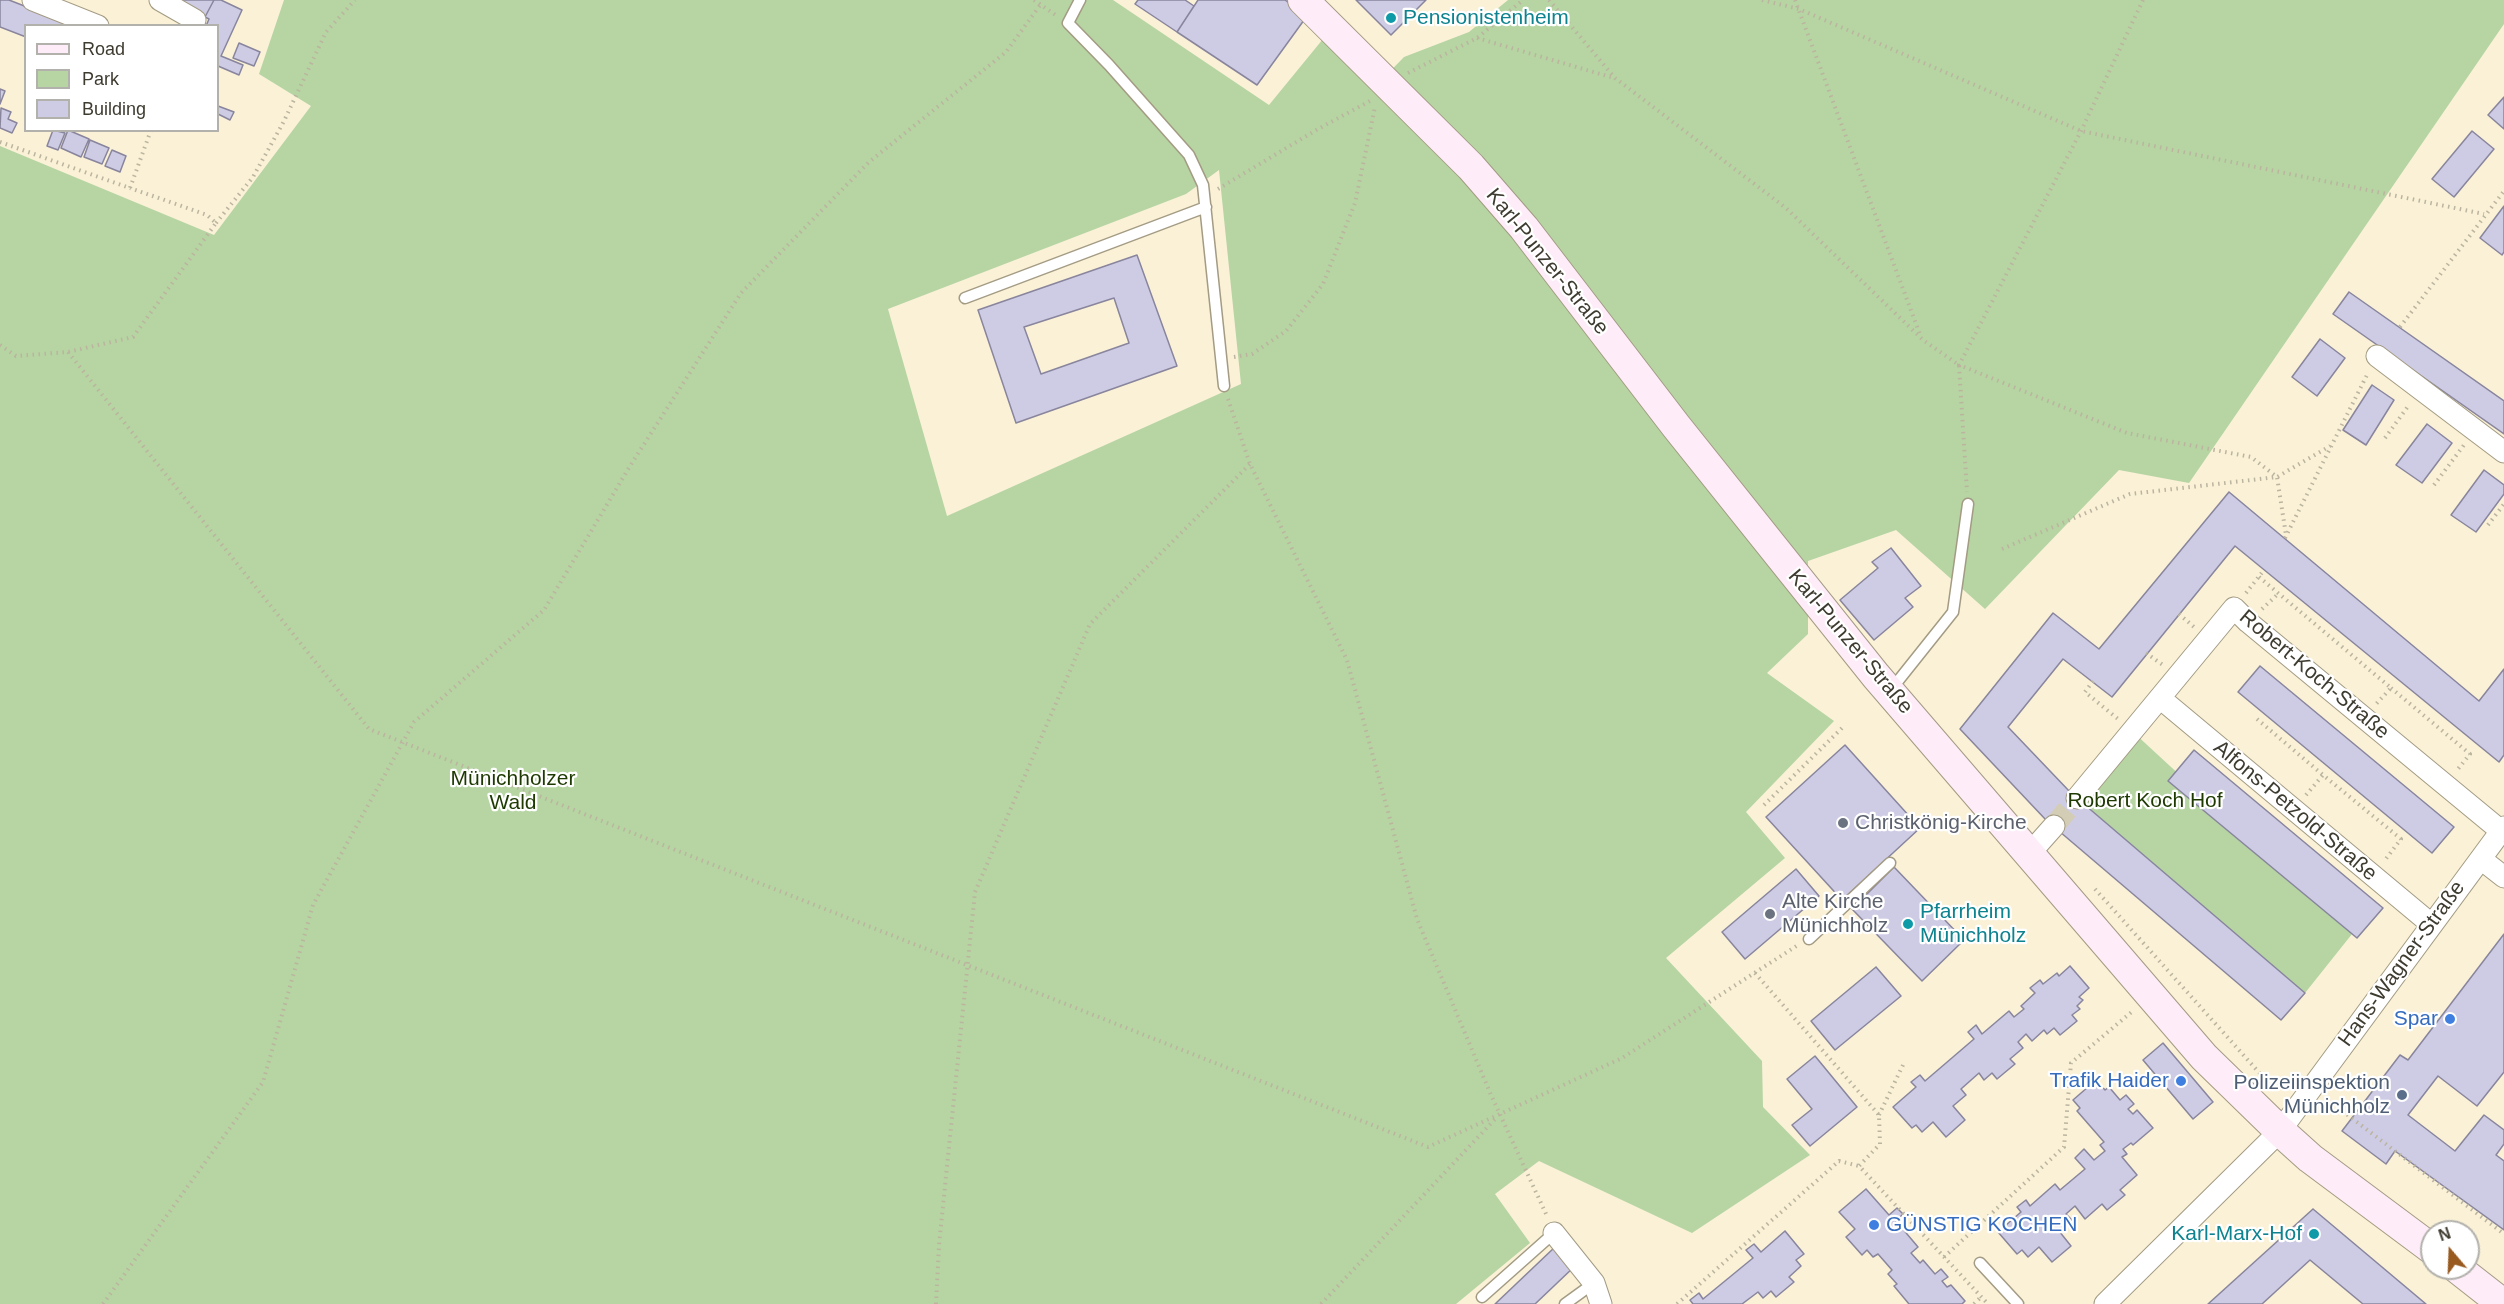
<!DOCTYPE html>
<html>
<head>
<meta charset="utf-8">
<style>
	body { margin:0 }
	#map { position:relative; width:2504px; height:1304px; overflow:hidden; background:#faf1d7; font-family:Arial,sans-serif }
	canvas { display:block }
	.legend { position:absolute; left:24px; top:24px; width:195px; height:108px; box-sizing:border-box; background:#fff; border:2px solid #b2b1ac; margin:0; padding:8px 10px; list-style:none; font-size:18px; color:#3e3b30 }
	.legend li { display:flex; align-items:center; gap:12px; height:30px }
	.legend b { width:30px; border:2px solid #b2b1ac }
	.north { position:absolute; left:2420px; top:1220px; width:60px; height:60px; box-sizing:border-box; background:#fff; border:2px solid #b2b1ac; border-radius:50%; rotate:341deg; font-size:16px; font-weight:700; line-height:24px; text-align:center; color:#3e3b30 }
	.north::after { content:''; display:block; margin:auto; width:21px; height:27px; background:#985a1f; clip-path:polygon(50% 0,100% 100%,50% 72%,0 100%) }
</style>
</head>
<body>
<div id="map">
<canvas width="2504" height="1304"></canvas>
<ul class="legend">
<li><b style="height:8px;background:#feedf8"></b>Road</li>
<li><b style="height:16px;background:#b6d5a3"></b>Park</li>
<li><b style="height:16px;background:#cecbe5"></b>Building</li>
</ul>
<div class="north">N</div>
</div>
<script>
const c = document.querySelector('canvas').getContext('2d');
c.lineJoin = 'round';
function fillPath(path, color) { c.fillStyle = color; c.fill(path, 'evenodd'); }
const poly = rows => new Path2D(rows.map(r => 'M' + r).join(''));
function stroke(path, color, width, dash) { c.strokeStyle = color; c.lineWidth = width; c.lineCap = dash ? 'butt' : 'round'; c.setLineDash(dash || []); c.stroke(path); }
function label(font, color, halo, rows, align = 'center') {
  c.font = font + ' Arial,sans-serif'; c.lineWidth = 4.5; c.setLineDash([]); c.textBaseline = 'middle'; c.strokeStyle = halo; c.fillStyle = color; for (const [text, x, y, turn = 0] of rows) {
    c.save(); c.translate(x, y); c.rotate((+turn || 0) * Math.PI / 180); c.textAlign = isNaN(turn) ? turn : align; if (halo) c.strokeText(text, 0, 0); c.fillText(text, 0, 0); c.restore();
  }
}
fillPath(poly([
	[284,0,1113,0,1269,105,1323,39,1373,89,1404,57,1469,32,1508,0,2504,0,2504,24,2189,483,2119,470,1985,609,1896,530,1808,561,1808,634,1767,673,1834,721,1746,812,1785,858,1666,958,1762,1061,1763,1107,1810,1155,1692,1233,1539,1161,1495,1194,1530,1243,1456,1304,0,1304,0,146,214,235,311,106,259,74],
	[1219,170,1241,384,947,516,888,309,1186,194],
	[2132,731,2352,934,2305,993,2085,806]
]), '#b6d5a3');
const building = poly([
	[0,0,9,0,76,26,26,26,26,37,0,27,0,0],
	[173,0,214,0,205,17,173,0],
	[214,0,221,0,242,10,221,56,243,65,239,75,218,66,218,26,206,26,209,19,205,17,214,0],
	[1138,0,1185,0,1194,6,1177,32,1135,4,1138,0],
	[1198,0,1285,0,1307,16,1257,85,1177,32,1198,0],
	[1356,0,1426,0,1391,35,1356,0],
	[239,43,260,52,254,66,233,58,239,43],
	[0,89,5,91,0,104,0,89],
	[2504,97,2504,129,2488,115,2504,97],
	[218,106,234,112,230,120,218,114,218,106],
	[1,108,11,112,8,119,17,123,12,133,0,128,1,108],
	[53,130,65,133,58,150,47,146,53,130],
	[68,130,89,139,81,157,61,148,68,130],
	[2472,131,2494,149,2454,197,2432,179,2472,131],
	[90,140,109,148,102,164,84,157,90,140],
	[112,150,126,156,120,172,105,166,112,150],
	[2504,206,2504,252,2502,255,2480,238,2504,206],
	[1137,255,1177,366,1016,423,978,310,1137,255],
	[1114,298,1129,343,1041,374,1024,327,1114,298],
	[2349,292,2504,401,2504,434,2333,314,2349,292],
	[2320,339,2345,358,2317,396,2292,377,2320,339],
	[2372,385,2394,400,2366,445,2343,430,2372,385],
	[2427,424,2452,443,2422,483,2396,465,2427,424],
	[2484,470,2504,485,2504,494,2476,532,2451,515,2484,470],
	[2229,492,2479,701,2504,669,2504,755,2499,762,2235,546,2112,697,2063,659,2008,727,2071,793,2305,993,2281,1020,2046,820,1960,729,2053,613,2099,649,2229,492],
	[1891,548,1921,586,1905,598,1913,607,1874,640,1840,600,1878,568,1872,562,1891,548],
	[2260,666,2454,827,2432,853,2238,692,2260,666],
	[1845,745,1920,828,1842,900,1766,817,1845,745],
	[2194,750,2383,908,2357,938,2168,781,2194,750],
	[1894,867,1964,940,1922,981,1852,909,1894,867],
	[1796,869,1819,896,1745,959,1722,932,1796,869],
	[2504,934,2504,1072,2477,1106,2438,1076,2408,1115,2455,1151,2484,1115,2504,1130,2504,1144,2496,1155,2504,1161,2504,1230,2395,1151,2386,1164,2342,1131,2400,1055,2408,1060,2504,934],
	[2070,966,2089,988,2079,997,2083,1000,2077,1006,2080,1009,2072,1015,2077,1021,2060,1035,2054,1028,2047,1034,2044,1030,2032,1041,2026,1034,2018,1042,2023,1048,2010,1059,2015,1064,1997,1079,1992,1073,1984,1080,1979,1073,1961,1089,1966,1095,1953,1106,1965,1120,1946,1137,1933,1122,1922,1132,1916,1125,1912,1128,1893,1107,1916,1087,1911,1082,1920,1075,1925,1081,1974,1039,1968,1032,1976,1025,1982,1034,2009,1011,2014,1017,2024,1009,2021,1006,2035,993,2030,988,2040,980,2043,984,2057,973,2059,976,2070,966],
	[1876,967,1901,996,1835,1050,1811,1021,1876,967],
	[2163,1043,2213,1102,2193,1119,2143,1060,2163,1043],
	[1815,1056,1857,1107,1810,1146,1792,1125,1812,1109,1787,1079,1815,1056],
	[2096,1080,2105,1090,2109,1087,2120,1100,2126,1095,2134,1104,2128,1109,2133,1114,2137,1110,2153,1128,2133,1145,2131,1143,2123,1149,2127,1154,2122,1157,2137,1175,2120,1190,2125,1195,2107,1210,2102,1204,2085,1219,2075,1206,2066,1214,2072,1220,2059,1231,2071,1246,2052,1262,2039,1247,2028,1257,2022,1250,2017,1254,1998,1232,2021,1212,2017,1207,2026,1200,2030,1206,2055,1184,2060,1190,2085,1169,2075,1158,2084,1149,2094,1160,2105,1151,2100,1145,2104,1142,2077,1111,2080,1108,2073,1100,2096,1080],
	[1866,1189,1889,1215,1897,1208,1903,1214,1896,1221,1918,1247,1911,1253,1920,1263,1923,1260,1935,1274,1941,1269,1948,1277,1942,1281,1947,1287,1951,1285,1965,1301,1962,1304,1909,1304,1894,1286,1897,1284,1888,1274,1892,1270,1878,1254,1873,1257,1867,1250,1862,1255,1846,1237,1855,1229,1839,1212,1866,1189],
	[2313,1209,2426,1304,2363,1304,2310,1260,2262,1304,2208,1304,2313,1209],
	[1785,1231,1804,1254,1796,1260,1801,1266,1789,1277,1794,1282,1776,1297,1771,1291,1763,1298,1758,1292,1742,1304,1693,1304,1690,1300,1699,1293,1703,1299,1753,1258,1746,1250,1754,1244,1761,1252,1785,1231],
	[1556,1246,1575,1266,1535,1304,1495,1304,1556,1246]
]);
fillPath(building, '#cecbe5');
stroke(building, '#88859d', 1.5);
stroke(poly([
	[2054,826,2077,798]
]), '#d4cdb6', 21, [21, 10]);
const lane = poly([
	[1080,0,1068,23,1109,65,1189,155,1203,185,1224,386],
	[965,298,1206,207],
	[1890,691,1953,612,1968,504],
	[1809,939,1890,863],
	[1980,1263,2018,1304],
	[1482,1297,1554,1233],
	[1565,1304,1594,1283]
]);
const street = poly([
	[33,0,98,26],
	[160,0,195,20,192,26],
	[2377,356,2504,452],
	[2160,698,2431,924],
	[2077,798,2234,608,2248,622,2501,831],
	[2030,853,2054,826],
	[2481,859,2504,877],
	[1554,1233,1594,1283,1601,1304],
	[2105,1304,2280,1131,2504,827]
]);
const secondary = poly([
	[1303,0,1471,167,1524,228,1676,426,1876,676,2204,1057,2280,1131,2310,1158,2432,1249],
	[2457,1268,2503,1304]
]);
stroke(lane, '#a39b83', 13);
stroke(street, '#a39b83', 23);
stroke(secondary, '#a39b83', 32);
stroke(poly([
	[1034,0,1057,16],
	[1549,0,1615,78,1786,208,1923,340,1959,365,1967,492],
	[1762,0,1799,9,2081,131,2484,214],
	[1795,0,1921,337],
	[2143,0,2081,131,1959,365,2127,433,2251,457,2277,477,2286,535],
	[1477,38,1614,78],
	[1408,73,1477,38,1523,0],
	[0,142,130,188,151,130],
	[1218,189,1318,129,1370,101],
	[216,223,253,177,284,121,326,32,355,0],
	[2400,327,2504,191],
	[0,345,16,356,68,352,133,337,216,223,207,215,130,188],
	[68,352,369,729,1428,1147,1622,1058,1798,945],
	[1234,357,1252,354,1286,331,1323,284,1355,203,1375,107],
	[1228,399,1250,464,1347,660,1417,919,1491,1095,1547,1216],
	[2385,438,2409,405],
	[2434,485,2464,445],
	[2488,525,2504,504],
	[2285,538,2368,373],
	[2002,549,2130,494,2277,477,2330,446],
	[2259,577,2391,688,2376,704],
	[2246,593,2264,570],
	[2262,609,2279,593],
	[2179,614,2194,627],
	[2146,653,2163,665],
	[2093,681,2085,692,2118,719],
	[2391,688,2470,754,2458,769],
	[2257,719,2323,775],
	[2306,795,2323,775,2401,839,2385,860],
	[1764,805,1842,728],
	[2095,889,2272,1087],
	[1755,973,1879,1115,1880,1144,1859,1166,1988,1304],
	[2328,1100,2504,1234],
	[1879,1115,1903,1065],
	[1944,1257,2064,1147,2071,1063,2134,1010],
	[103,1304,263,1082,313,905,414,722,544,610,630,466,741,293,869,162,1006,52,1041,4],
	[936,1304,939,1245,975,892,1090,624,1250,464],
	[1321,1304,1497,1117],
	[1677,1304,1839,1161,1859,1166],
	[1974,1304,1981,1297]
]), '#bbb49f', 4, [1.5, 4.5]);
stroke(lane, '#fff', 10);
stroke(street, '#fff', 21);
stroke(secondary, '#feedf8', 30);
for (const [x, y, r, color] of [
	[1391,18,6,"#0f9aa8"],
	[1843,823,6,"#6b7280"],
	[1770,914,6,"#6b7280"],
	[1908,924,6,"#0f9aa8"],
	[2450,1019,6,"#3f7fe0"],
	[2181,1081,6,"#3f7fe0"],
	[2402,1095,6,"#5c6f8a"],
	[1874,1225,6,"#3f7fe0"],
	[2314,1234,6,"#0f9aa8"]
]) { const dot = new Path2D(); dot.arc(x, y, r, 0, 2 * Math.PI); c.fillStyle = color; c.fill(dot); stroke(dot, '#fff', 2); }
label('21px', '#0d838f', '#fff', [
	["Pensionistenheim",1403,18],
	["Pfarrheim",1920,912],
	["Münichholz",1920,936],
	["Karl-Marx-Hof",2302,1234,"right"]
], 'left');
label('21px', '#3e3b30', '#fff', [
	["Karl-Punzer-Straße",1547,262,51],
	["Karl-Punzer-Straße",1850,642,50],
	["Robert-Koch-Straße",2314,675,40],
	["Alfons-Petzold-Straße",2295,811,40],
	["Hans-Wagner-Straße",2402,964,-54]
]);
label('21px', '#1e3a02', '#fff', [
	["Münichholzer",513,779],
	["Wald",513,803],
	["Robert Koch Hof",2145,801]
]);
label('21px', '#5b616d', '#fff', [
	["Christkönig-Kirche",1855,823],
	["Alte Kirche",1782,902],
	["Münichholz",1782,926]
], 'left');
label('21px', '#366cbe', '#fff', [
	["Spar",2438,1019],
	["Trafik Haider",2169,1081],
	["GÜNSTIG KOCHEN",1886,1225,"left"]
], 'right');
label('21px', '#4e5e75', '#fff', [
	["Polizeiinspektion",2390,1083],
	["Münichholz",2390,1107]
], 'right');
</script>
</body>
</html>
